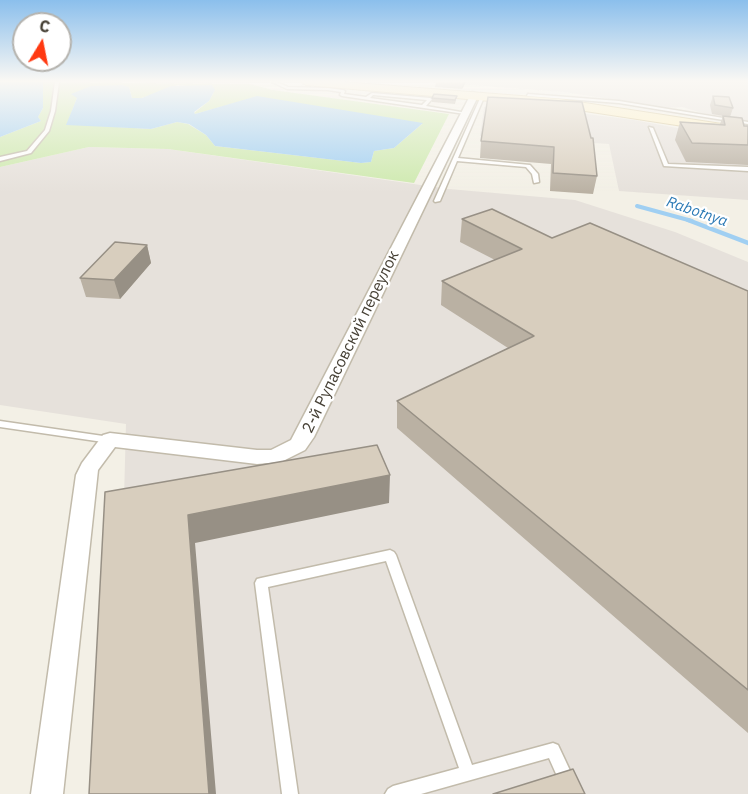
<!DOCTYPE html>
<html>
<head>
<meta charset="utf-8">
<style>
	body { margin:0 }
	#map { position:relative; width:748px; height:794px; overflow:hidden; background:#f3f0e6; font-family:"IBM Plex Sans",sans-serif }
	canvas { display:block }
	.north { position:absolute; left:12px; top:12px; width:60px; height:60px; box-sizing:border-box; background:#fff; border:2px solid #b5b3ae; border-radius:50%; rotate:10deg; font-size:16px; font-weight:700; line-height:24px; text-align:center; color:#464035 }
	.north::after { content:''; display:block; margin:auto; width:21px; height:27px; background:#ff3911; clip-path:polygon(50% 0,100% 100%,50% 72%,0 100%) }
</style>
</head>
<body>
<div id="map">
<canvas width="748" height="794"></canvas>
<div class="north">С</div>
</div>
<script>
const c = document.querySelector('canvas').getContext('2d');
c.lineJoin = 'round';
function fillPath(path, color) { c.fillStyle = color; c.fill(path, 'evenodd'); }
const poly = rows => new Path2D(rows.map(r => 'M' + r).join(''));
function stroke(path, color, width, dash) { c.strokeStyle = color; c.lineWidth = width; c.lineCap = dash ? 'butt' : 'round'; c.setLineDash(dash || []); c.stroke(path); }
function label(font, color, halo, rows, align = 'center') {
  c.font = font + ' "IBM Plex Sans",sans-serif'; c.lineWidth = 4.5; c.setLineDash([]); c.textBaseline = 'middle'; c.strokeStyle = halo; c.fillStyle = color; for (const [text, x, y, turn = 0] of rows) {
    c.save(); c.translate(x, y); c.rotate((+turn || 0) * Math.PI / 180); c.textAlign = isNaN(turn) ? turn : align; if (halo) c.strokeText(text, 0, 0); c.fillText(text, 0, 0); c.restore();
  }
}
fillPath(poly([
	[430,82,748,82,748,121,702,113,682,107,667,108,564,92],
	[500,103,634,120,748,141,748,200,619,191,609,144,480,136,484,107],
	[89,147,168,149,449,189,575,200,675,232,748,262,748,794,116,794,126,424,0,405,0,167]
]), '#e6e1db');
fillPath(poly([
	[43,82,250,84,273,90,449,114,414,183,168,149,89,147,0,167,0,137,41,121,38,117,43,108],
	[178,85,215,90,209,101,194,113,195,114,257,97,422,124,394,148,374,151,371,162,361,163,215,146,206,135,188,124,177,122,151,129,67,124,77,98,129,87,132,98,142,98]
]), '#cde9ad');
fillPath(poly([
	[0,82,43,82,43,108,38,117,41,121,0,137],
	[122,85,129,87,132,98,142,98,171,86,212,85,215,90,209,101,194,112,195,114,257,96,423,123,394,148,374,151,371,162,361,163,215,146,206,135,189,124,177,122,151,129,66,125,77,98,71,94,91,86]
]), '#a0cff2');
stroke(poly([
	[637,206,692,221]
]), '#a0cff2', 4);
stroke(poly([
	[688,220,748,243]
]), '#a0cff2', 4.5);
const service = poly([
	[55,82,59,82,55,111,49,131,31,153,0,161,0,157,27,151,45,130,51,111,55,82],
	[272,82,277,82,288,87,328,88,343,90,345,91,344,94,366,97,372,93,430,98,432,99,426,106,467,113,465,114,342,96,340,95,341,92,328,90,287,89,272,82],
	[373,95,427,100,422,105,370,98,373,95],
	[482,94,485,95,458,158,530,165,538,174,539,182,534,183,532,174,526,167,457,161,440,201,435,202,434,201,482,94],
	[528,94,619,101,748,122,748,124,619,103,527,96,528,94],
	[649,127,653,128,668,164,748,167,748,171,664,166,649,127],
	[0,421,110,437,113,438,115,440,113,442,110,443,0,427,0,421],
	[390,550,394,552,396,555,472,765,553,743,558,745,581,794,565,794,549,758,421,794,385,794,388,789,393,786,459,768,386,561,268,587,298,794,282,794,255,583,257,579,261,578,390,550]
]);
const minor = poly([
	[472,92,479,94,314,437,305,450,281,462,257,464,115,447,98,470,63,794,31,794,76,475,82,463,103,435,110,433,257,450,271,450,291,440,472,92]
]);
const secondary = poly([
	[301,82,343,82,559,99,748,128,748,136,559,107,306,85,301,82]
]);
stroke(service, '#c2bbab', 3);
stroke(minor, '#c2bbab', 3);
stroke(secondary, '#d5c494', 2);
fillPath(service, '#fff');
fillPath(minor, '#fff');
fillPath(secondary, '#fff2c4');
fillPath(poly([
	[436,82,466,82,462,89,435,87],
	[434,94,456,100,455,104,432,102,432,98],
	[713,96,733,108,730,117,744,126,748,126,748,165,686,162,675,140,680,122,720,124,723,116,712,114,710,105],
	[591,138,597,176,593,194,550,191,551,164,480,158,481,141],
	[462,219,552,238,748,291,748,733,397,428,397,401,508,348,441,305,442,281,495,260,460,242],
	[147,245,151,263,120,299,86,297,80,278]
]), '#bab1a3');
fillPath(poly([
	[463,82,466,82,462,89],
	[147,245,151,263,120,299,114,280],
	[390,475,389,503,195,543,216,794,209,794,188,515]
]), '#979085');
const building = poly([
	[434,94,457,96,455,100,432,98,434,94],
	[713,96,729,97,733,108,715,105,713,96],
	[488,97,582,102,591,138,593,138,597,176,553,173,554,147,481,141,488,97],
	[723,116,742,118,744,126,748,126,748,145,692,143,680,122,725,125,723,116],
	[492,209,552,238,590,223,748,291,748,690,397,401,534,336,442,281,522,249,462,219,492,209],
	[115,242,147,245,114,280,80,278,115,242],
	[377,445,390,475,188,515,209,794,89,794,105,492,377,445],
	[573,769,585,794,493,794,573,769]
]);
fillPath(building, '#d8cebe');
stroke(building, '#979085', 1.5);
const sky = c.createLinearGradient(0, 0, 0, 193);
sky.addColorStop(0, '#8bbfec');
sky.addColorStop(0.42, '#faf8f4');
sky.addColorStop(1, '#faf8f400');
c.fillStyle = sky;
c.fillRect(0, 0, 748, 193);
label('italic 15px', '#2b79b5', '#fff', [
	["Rabotnya",697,212,19]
]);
label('16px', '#464035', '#fff', [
	["2-й Рупасовский переулок",351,342,-64]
]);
</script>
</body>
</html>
